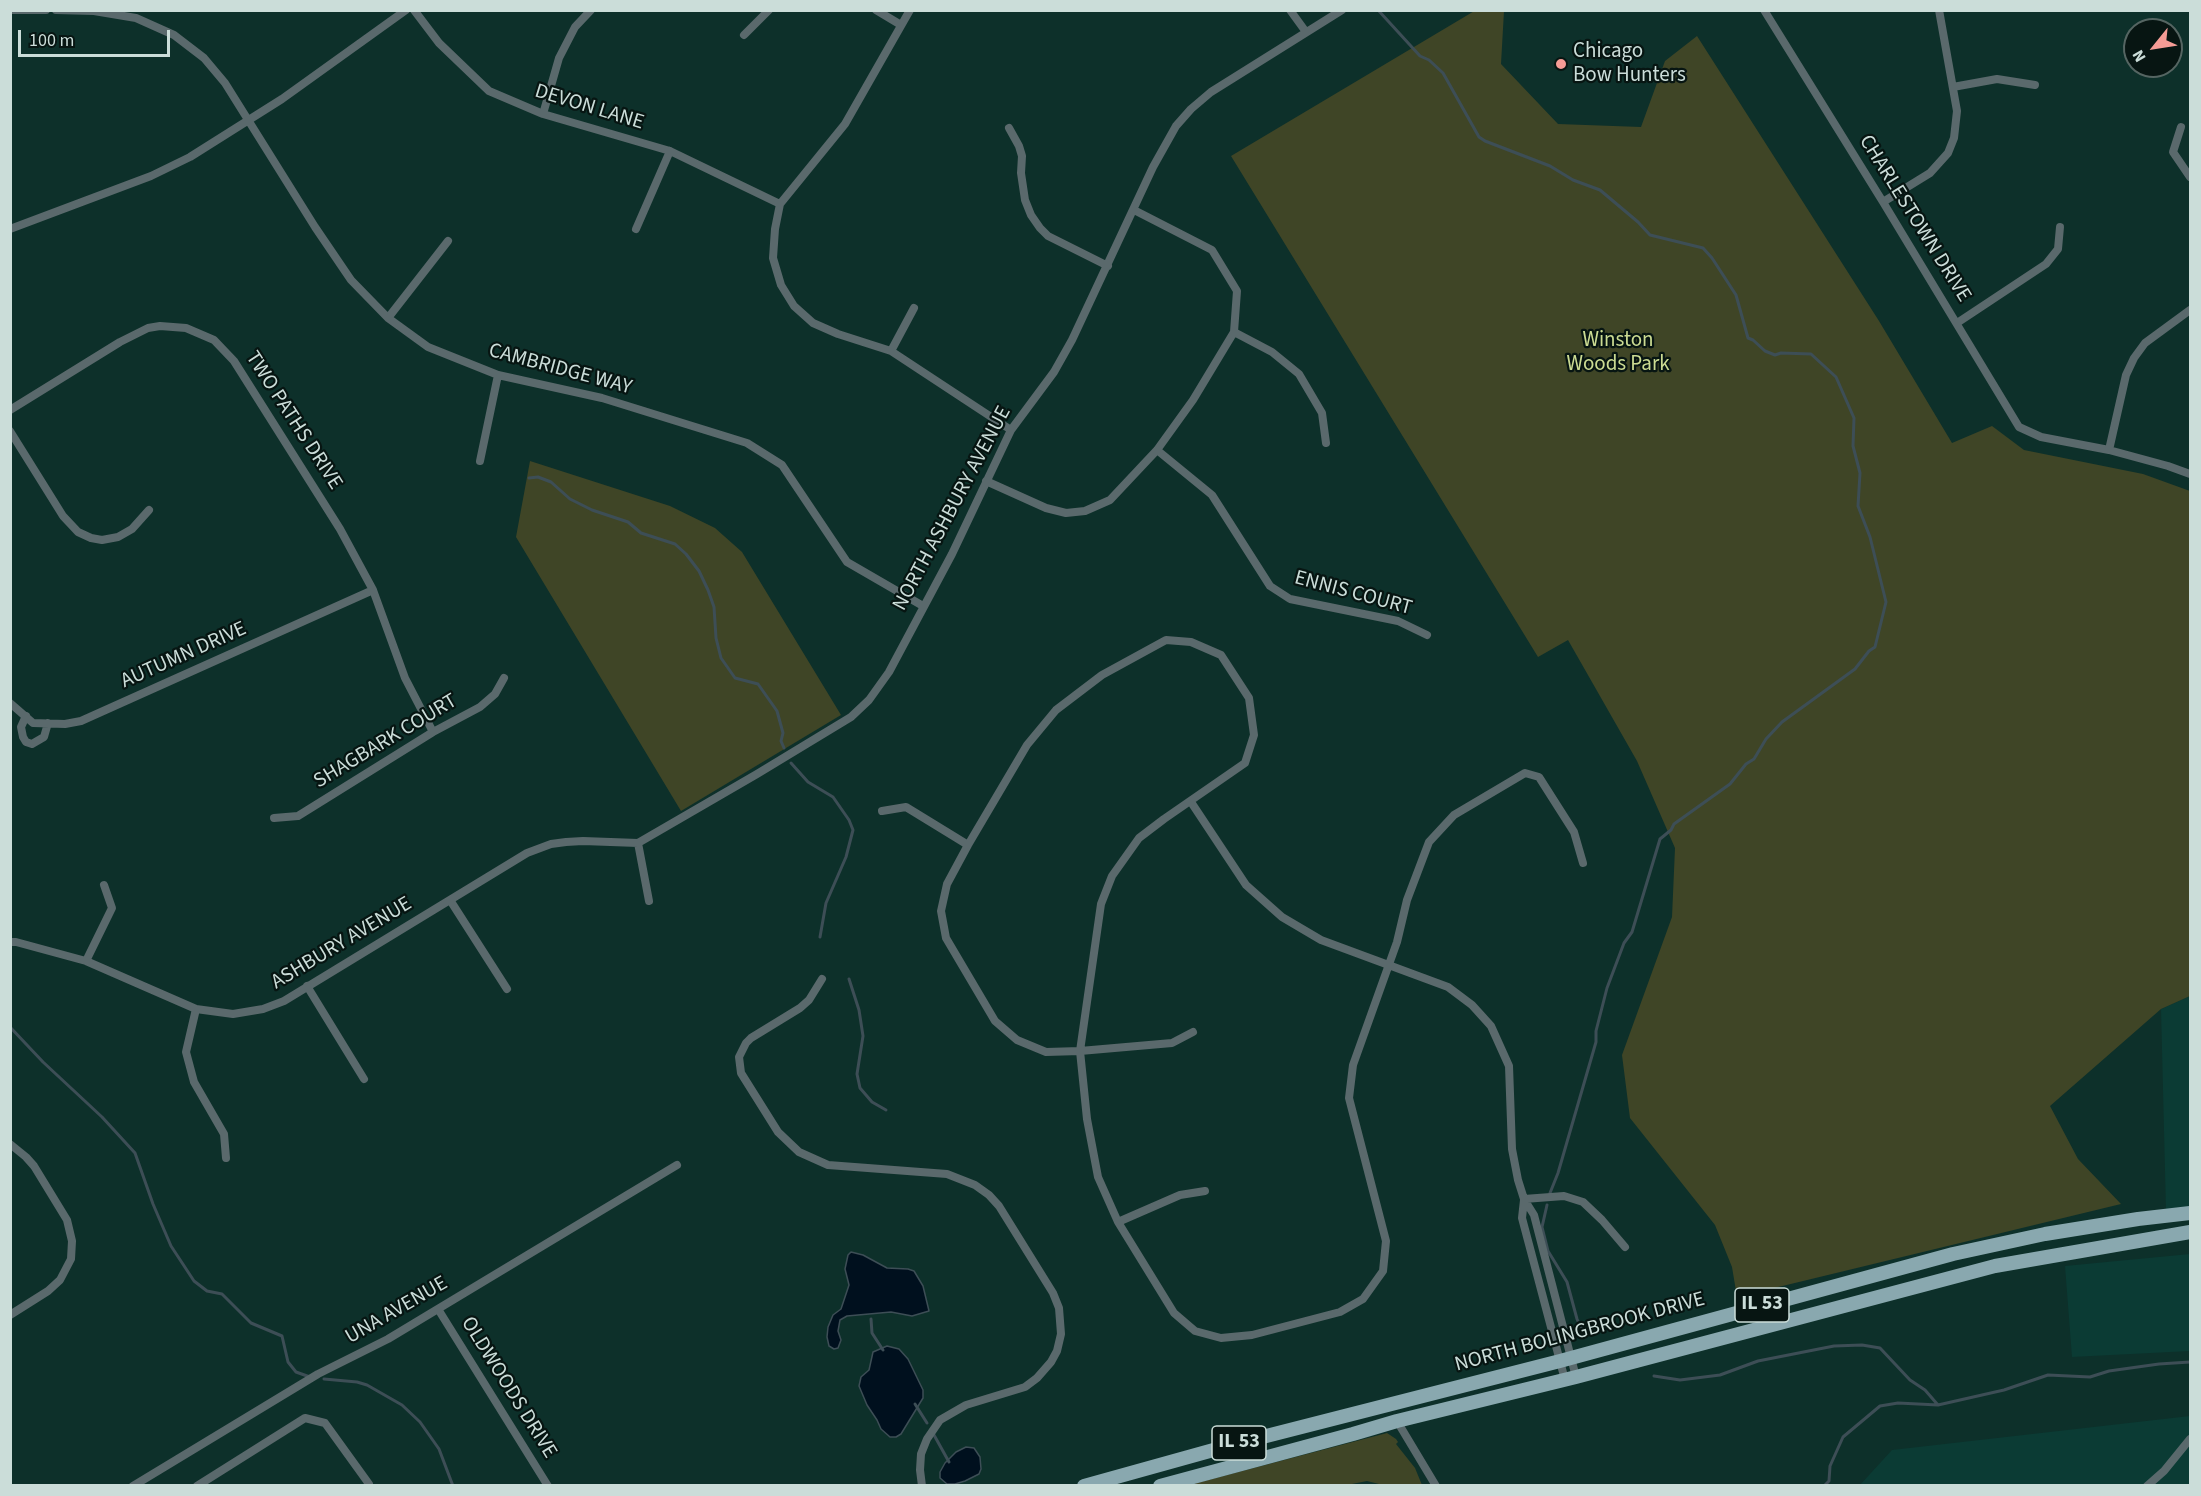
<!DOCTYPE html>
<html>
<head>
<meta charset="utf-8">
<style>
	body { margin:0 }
	#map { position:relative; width:2201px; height:1496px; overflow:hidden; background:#0d302a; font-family:"Source Sans 3",sans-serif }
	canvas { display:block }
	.frame { position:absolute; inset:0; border:12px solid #cbddd9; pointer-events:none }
	.north { position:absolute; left:2123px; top:18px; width:60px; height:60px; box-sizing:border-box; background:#071512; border:2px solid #556562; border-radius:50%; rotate:240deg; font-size:16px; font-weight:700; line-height:24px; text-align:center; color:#cbddd9 }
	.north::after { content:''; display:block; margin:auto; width:21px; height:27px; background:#f59c96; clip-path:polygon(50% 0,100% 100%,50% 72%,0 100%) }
	.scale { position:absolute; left:18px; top:30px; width:152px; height:27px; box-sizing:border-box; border:3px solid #cbddd9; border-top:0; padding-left:8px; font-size:18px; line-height:21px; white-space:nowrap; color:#cbddd9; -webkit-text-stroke:4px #071512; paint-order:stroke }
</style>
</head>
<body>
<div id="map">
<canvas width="2201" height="1496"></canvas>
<div class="frame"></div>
<div class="north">N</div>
<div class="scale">100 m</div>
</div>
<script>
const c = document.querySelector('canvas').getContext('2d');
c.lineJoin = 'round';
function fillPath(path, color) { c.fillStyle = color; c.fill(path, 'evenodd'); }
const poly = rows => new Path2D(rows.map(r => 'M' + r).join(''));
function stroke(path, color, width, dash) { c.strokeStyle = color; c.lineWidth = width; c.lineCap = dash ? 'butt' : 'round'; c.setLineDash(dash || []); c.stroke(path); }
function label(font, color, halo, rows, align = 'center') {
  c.font = font + ' "Source Sans 3",sans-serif'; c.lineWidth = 4.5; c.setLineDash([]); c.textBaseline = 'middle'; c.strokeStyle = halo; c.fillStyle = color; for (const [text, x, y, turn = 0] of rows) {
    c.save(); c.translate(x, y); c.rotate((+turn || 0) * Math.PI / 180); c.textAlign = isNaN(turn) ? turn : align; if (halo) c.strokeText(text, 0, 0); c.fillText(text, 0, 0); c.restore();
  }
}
fillPath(poly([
	[2190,996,2190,1208,2166,1211,2161,1009],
	[2190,1254,2190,1351,2072,1357,2065,1266],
	[2190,1416,2190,1485,1859,1486,1892,1450]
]), '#0b3b34');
fillPath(poly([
	[1476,10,1504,11,1501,64,1558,124,1641,127,1665,61,1697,36,1879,321,1952,443,1992,426,2024,450,2143,474,2190,491,2190,996,2161,1009,2050,1106,2078,1159,2121,1204,1737,1297,1732,1267,1715,1225,1630,1118,1622,1055,1672,917,1675,848,1637,761,1568,640,1538,657,1231,156],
	[530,461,670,506,715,528,742,552,841,715,681,811,516,537],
	[1387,1433,1396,1439,1398,1442,1396,1444,1415,1468,1422,1485,1383,1485,1367,1481,1342,1486,1189,1485]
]), '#3f4526');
const water = poly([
	[851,1252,863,1255,887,1268,908,1269,914,1271,923,1286,929,1311,912,1316,891,1312,847,1316,840,1320,838,1331,841,1340,838,1348,834,1349,829,1346,827,1337,828,1327,833,1315,841,1309,849,1285,845,1269,848,1255,851,1252],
	[887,1346,899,1349,908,1359,923,1390,923,1398,901,1434,896,1437,890,1437,881,1429,877,1420,867,1405,859,1386,861,1377,869,1370,873,1352,887,1346],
	[966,1447,974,1448,980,1457,981,1469,979,1474,965,1481,955,1484,947,1484,940,1478,940,1472,945,1463,956,1452,966,1447]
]);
fillPath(water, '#00101e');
stroke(water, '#3d4e56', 1.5);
stroke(poly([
	[1378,10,1420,56,1429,60,1443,73,1479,137,1485,141,1550,166,1573,180,1600,190,1638,222,1650,235,1703,248,1712,258,1736,295,1748,338,1753,340,1765,351,1775,355,1781,353,1811,354,1836,377,1854,418,1853,446,1860,473,1858,506,1870,537,1886,602,1875,647,1869,651,1855,669,1782,722,1766,739,1754,759,1746,764,1730,784,1674,824,1671,830,1660,839,1632,932,1624,943,1607,988,1596,1031,1596,1042,1558,1173,1550,1193],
	[529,478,538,477,551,482,570,499,592,510,628,522,641,533,675,544,686,554,699,571,708,590,714,607,716,638,721,658,735,678,758,684,777,711,783,733,781,741,784,748],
	[791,763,808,782,833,797,849,820,853,830,846,857,826,903,820,937],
	[849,979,859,1010,863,1036,857,1074,860,1088,872,1102,886,1110],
	[10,1027,43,1062,102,1117,135,1153,153,1204,171,1246,194,1281,207,1291,222,1294,251,1323,282,1336,288,1362,296,1372,310,1377],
	[1547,1205,1542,1227,1548,1251,1567,1282,1577,1319,1585,1337],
	[871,1319,872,1333,883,1350],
	[1654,1376,1680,1380,1720,1375,1758,1361,1834,1346,1862,1345,1880,1348,1910,1380,1925,1390,1938,1405],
	[324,1379,357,1382,367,1385,402,1405,420,1422,439,1449,453,1486],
	[915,1404,927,1423],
	[934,1435,949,1462],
	[1824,1486,1829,1481,1830,1466,1843,1437,1880,1406,1898,1403,1938,1405,2004,1390,2048,1375,2090,1377,2109,1371,2159,1364,2190,1362]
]), '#3d4e56', 3);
stroke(poly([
	[11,10,46,10],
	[56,10,94,11,136,18,174,35,204,58,225,83,315,227,351,280,388,318,428,347,498,375,602,398,747,443,782,465,847,562,923,606],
	[414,10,439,43,489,91,543,114,670,151,780,204],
	[876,10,901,25],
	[910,10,845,124,780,204,775,229,773,258,781,285,794,306,813,323,838,334,891,351,1011,430],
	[1290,10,1306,32],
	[1764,10,1883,202,2019,427,2041,437,2109,450,2168,466,2190,474],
	[744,35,769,10],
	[1953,87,1997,79,2035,85],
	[543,114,559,58,575,27,591,10],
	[2181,127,2173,152,2190,177],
	[1009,128,1019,146,1022,156,1021,173,1025,200,1031,215,1040,228,1048,236,1108,266],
	[1883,202,1930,173,1948,153,1954,138,1957,111,1939,10],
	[10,229,151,176,190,157,282,99,406,10],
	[636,229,670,151],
	[388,318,448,241],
	[1957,323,2046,264,2058,249,2060,227],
	[1234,332,1272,352,1299,374,1322,413,1326,443],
	[891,351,914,308],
	[10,410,120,342,148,328,160,326,186,328,214,340,234,361,340,529,373,590,405,678,433,732],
	[10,431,63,516,78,532,91,538,102,540,118,537,132,529,149,510],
	[1157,450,1212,495,1270,586,1290,599,1398,621,1427,635],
	[2109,450,2126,375,2134,358,2145,343,2190,310],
	[480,461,498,375],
	[986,481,1046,508,1066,513,1085,511,1110,500,1157,450,1193,400,1234,332,1237,291,1212,250,1134,210],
	[10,703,33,723,65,724,81,721,373,590],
	[26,716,21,727,23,737,26,742,32,744,44,737,48,723],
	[1191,802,1246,885,1282,917,1321,940,1448,987,1472,1005,1491,1026,1509,1066,1512,1149,1518,1180,1524,1199,1534,1215,1576,1377],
	[882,811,906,807,968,845],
	[274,818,298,816,433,732,480,707,495,694,504,678],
	[638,843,649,901],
	[450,900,507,989],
	[10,942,16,942,86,961,196,1009,233,1014,263,1009,284,1001,527,853,551,844,566,842,583,841,638,843,757,774,851,717,869,700,889,672,952,554,1011,430,1054,372,1072,340,1153,167,1176,126,1191,109,1211,92,1342,10],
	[86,961,112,908,104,885],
	[822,979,809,1000,800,1008,751,1038,746,1043,739,1057,741,1073,778,1132,799,1152,828,1165,947,1174,975,1185,989,1195,999,1206,1053,1293,1059,1308,1061,1334,1057,1351,1051,1362,1037,1378,1025,1387,966,1405,940,1420,927,1439,921,1454,920,1470,922,1486],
	[307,986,364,1079],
	[196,1009,186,1052,194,1082,224,1134,226,1158],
	[1193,1032,1172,1043,1080,1051,1046,1052,1017,1040,995,1021,946,938,941,911,947,884,968,845,1027,745,1056,710,1102,675,1166,640,1191,642,1221,655,1249,698,1254,735,1245,763,1164,819,1139,838,1112,876,1101,904,1080,1051,1087,1119,1098,1177,1118,1222,1174,1313,1195,1331,1221,1338,1252,1335,1340,1312,1363,1299,1383,1271,1386,1241,1349,1098,1353,1065,1397,942,1407,900,1429,842,1454,815,1525,773,1539,777,1574,832,1583,863],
	[10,1144,26,1157,34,1166,67,1220,72,1241,71,1259,60,1280,48,1291,10,1315],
	[1524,1199,1564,1196,1583,1202,1602,1220,1625,1247],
	[1524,1200,1522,1218,1565,1380],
	[1118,1222,1180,1195,1205,1191],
	[438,1309,548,1486],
	[1397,1421,1436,1486],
	[133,1486,318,1374,388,1339,677,1165],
	[197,1486,305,1418,325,1423,369,1484,367,1486],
	[2147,1486,2164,1471,2190,1439]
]), '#5a696c', 8);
stroke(poly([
	[1084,1486,1235,1444,1560,1361,1953,1254,2045,1234,2138,1219,2190,1213],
	[1160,1486,1353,1434,1397,1421,1576,1377,1995,1266,2190,1232]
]), '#89a8af', 14);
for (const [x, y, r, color] of [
	[1561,64,6,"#f59c96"]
]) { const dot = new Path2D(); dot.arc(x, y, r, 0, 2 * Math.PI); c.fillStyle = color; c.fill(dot); stroke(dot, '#071512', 2); }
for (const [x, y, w] of [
	[1762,1305,54],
	[1239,1443,54]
]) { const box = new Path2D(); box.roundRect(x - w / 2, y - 17, w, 34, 4.5); c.fillStyle = '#071512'; c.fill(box); stroke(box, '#cbddd9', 1.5); }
label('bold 20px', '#cbddd9', null, [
	["IL 53",1762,1305],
	["IL 53",1239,1443]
]);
label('21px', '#cbddd9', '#071512', [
	["Chicago",1573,52],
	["Bow Hunters",1573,76]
], 'left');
label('21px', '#cbddd9', '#071512', [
	["DEVON LANE",589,108,17],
	["CHARLESTOWN DRIVE",1914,219,58],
	["CAMBRIDGE WAY",560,370,15],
	["TWO PATHS DRIVE",293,421,57],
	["NORTH ASHBURY AVENUE",953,509,-62],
	["ENNIS COURT",1353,594,15],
	["AUTUMN DRIVE",184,656,-24],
	["SHAGBARK COURT",386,742,-31],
	["ASHBURY AVENUE",342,944,-31],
	["UNA AVENUE",397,1311,-30],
	["NORTH BOLINGBROOK DRIVE",1580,1333,-15],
	["OLDWOODS DRIVE",508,1388,58]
]);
label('21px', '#cbdb92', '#071512', [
	["Winston",1618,341],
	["Woods Park",1618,365]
]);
</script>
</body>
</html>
